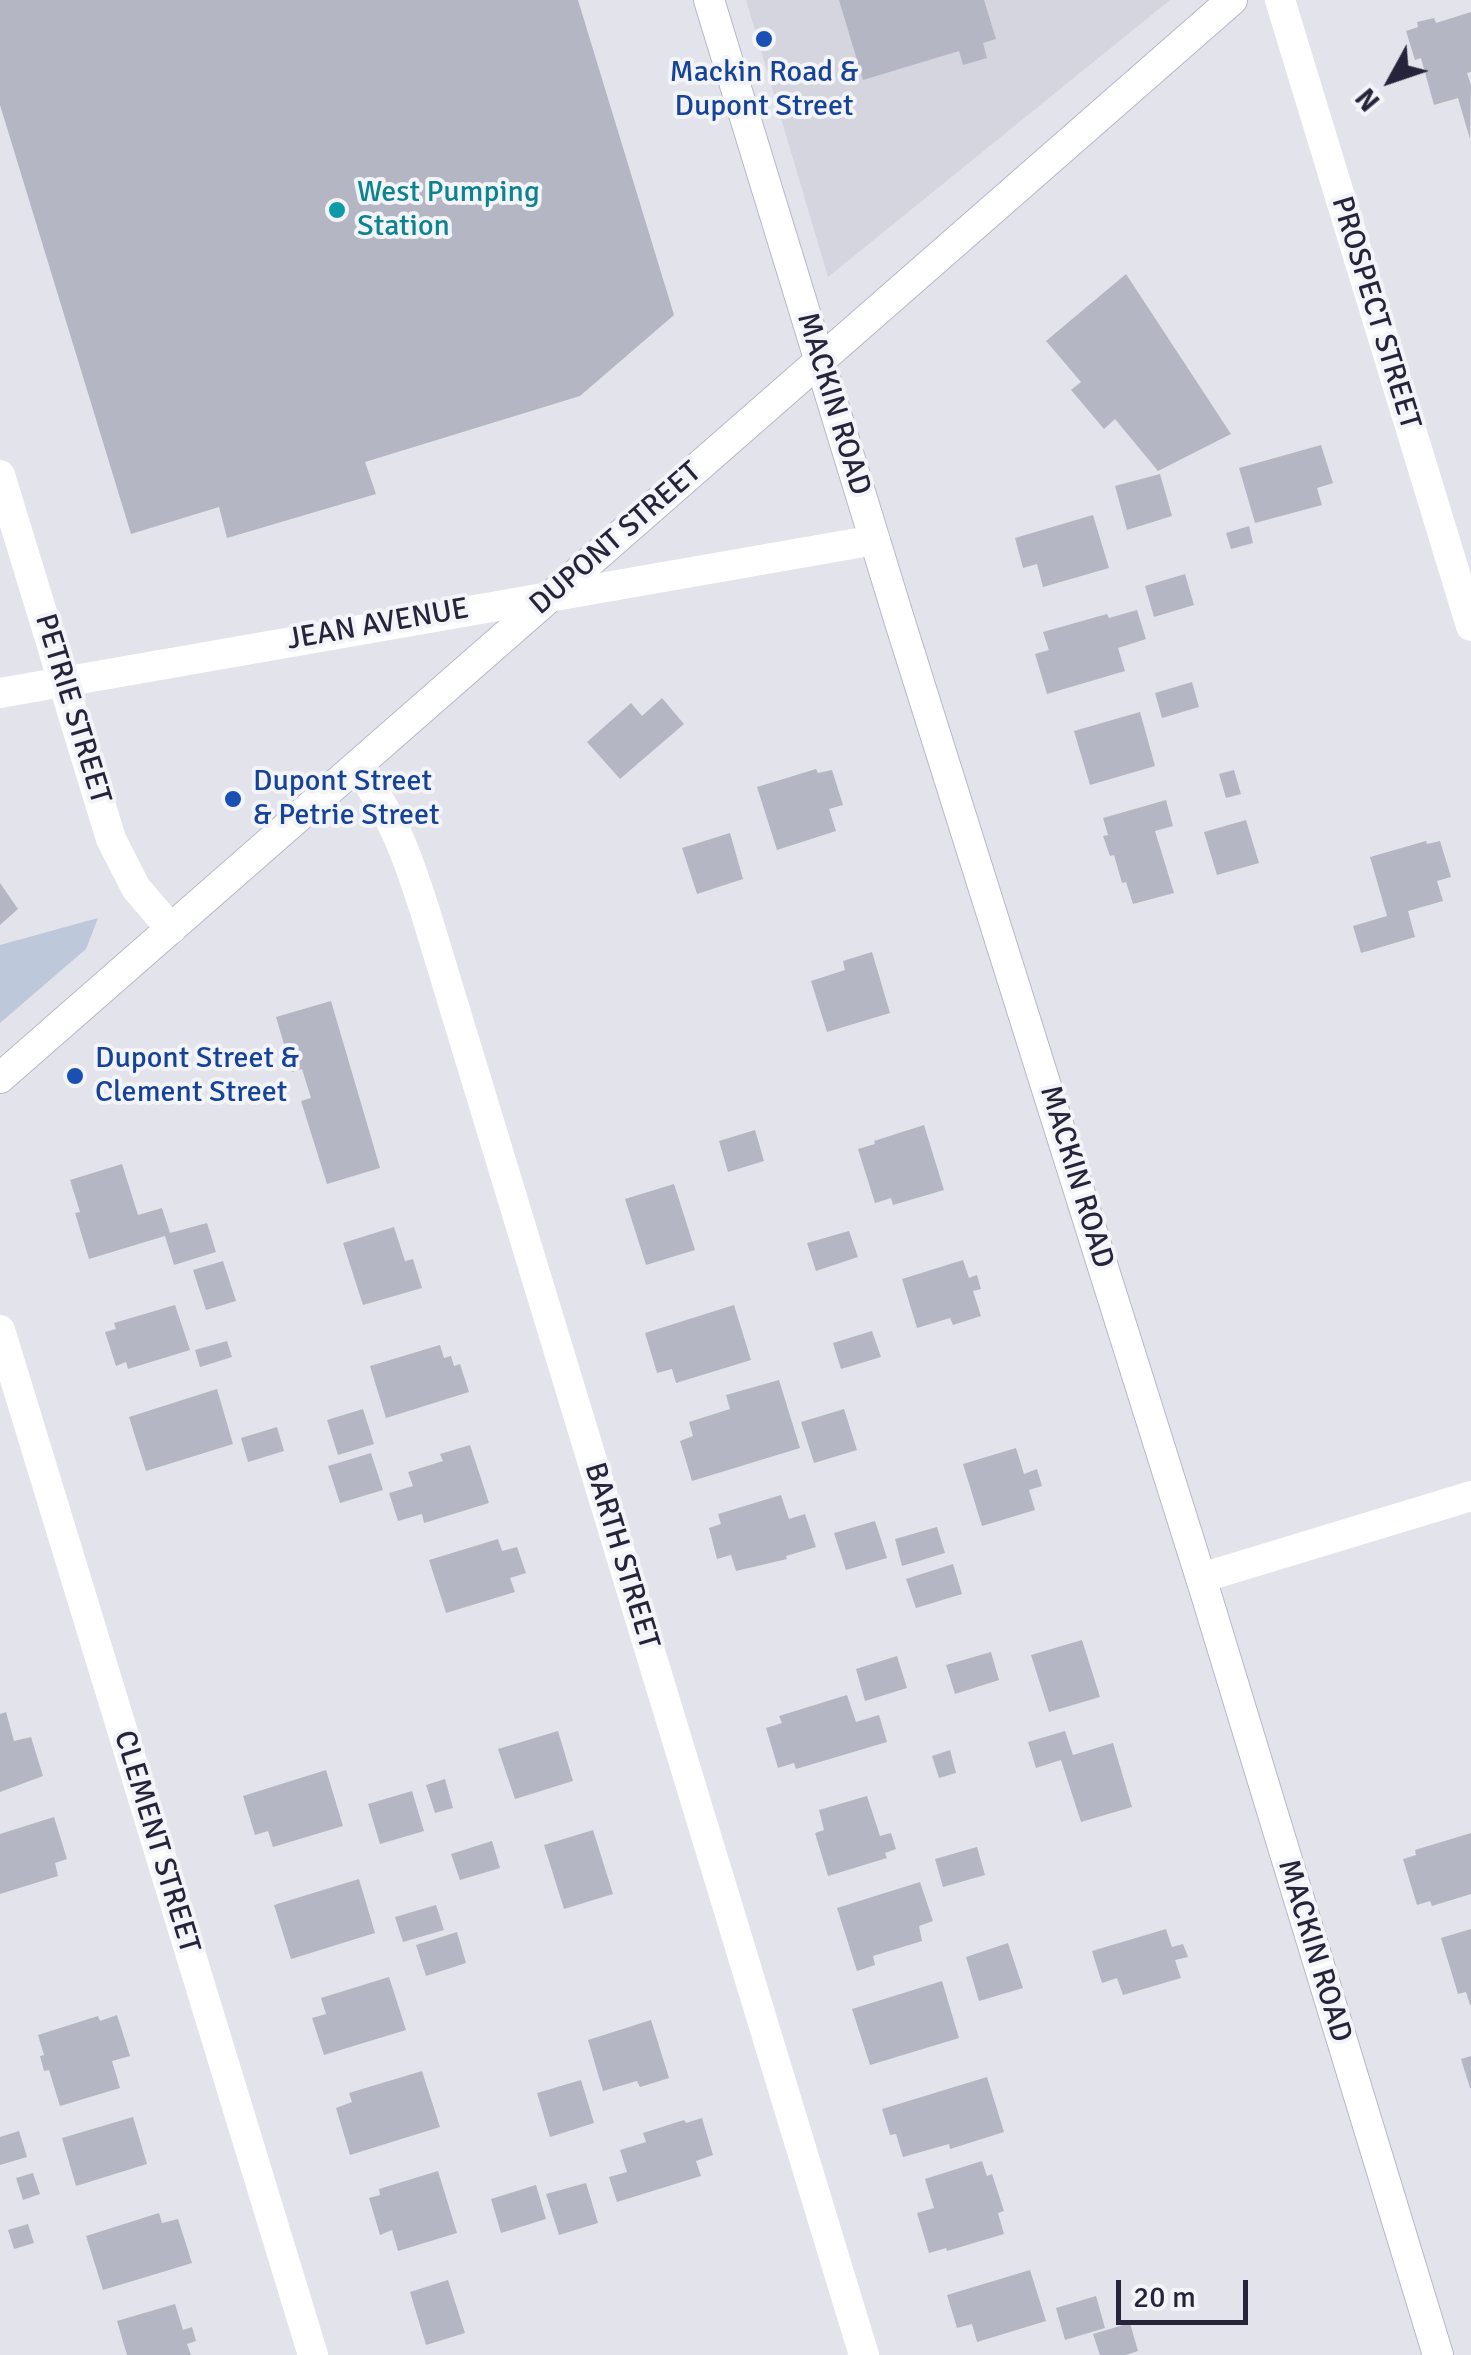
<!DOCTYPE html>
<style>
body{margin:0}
#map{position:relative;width:1471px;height:2355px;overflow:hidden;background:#e3e3eb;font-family:Signika,sans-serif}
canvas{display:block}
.north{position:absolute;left:1341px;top:30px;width:100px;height:100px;-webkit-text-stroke:8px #f3f4f8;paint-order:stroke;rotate:230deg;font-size:28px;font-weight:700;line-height:40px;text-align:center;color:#26243b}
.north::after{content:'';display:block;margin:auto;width:35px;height:45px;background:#26243b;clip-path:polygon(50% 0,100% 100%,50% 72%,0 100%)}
.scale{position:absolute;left:1116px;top:2280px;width:132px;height:45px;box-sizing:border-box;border:5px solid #26243b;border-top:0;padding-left:12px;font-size:30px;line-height:35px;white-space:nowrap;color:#26243b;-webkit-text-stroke:8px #f3f4f8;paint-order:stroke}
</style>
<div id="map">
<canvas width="1471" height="2355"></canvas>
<div class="north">N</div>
<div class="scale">20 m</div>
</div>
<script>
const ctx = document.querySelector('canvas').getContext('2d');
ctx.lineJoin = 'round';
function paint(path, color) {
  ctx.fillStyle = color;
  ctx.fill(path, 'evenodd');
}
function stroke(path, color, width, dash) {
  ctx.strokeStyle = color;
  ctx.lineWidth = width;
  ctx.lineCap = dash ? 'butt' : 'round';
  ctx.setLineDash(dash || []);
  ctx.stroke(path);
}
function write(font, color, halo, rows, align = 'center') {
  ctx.font = font + ' Signika,sans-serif';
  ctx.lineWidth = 8;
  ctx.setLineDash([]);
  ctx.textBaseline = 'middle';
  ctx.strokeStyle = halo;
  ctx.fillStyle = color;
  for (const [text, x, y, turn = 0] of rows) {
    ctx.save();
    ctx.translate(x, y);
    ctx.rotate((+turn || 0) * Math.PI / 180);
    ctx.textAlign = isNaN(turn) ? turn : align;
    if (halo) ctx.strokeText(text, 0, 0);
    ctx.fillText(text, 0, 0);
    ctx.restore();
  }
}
paint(new Path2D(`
 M746,0h424l-342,277z`), '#d4d5df');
paint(new Path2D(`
 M98,918l-12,31 -86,74v-78z`), '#bdc8db');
paint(new Path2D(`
 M0,0h578l96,315 -94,81 -215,66 11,32 -149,44 -8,-31 -88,27 -131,-429z
 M839,0h145l12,39 -13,4 4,15 -24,7 -4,-14 -96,29z
 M1471,12v60l-4,1 4,12 -1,54 -12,-41 -24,7 -13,-47 -6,2 -9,-29 12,-4 -1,-5 17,-4 2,5z
 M1126,274l105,160 -73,37 -43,-52 -11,10 -33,-39 10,-8 -35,-41z
 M1321,445l12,38 -16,5 5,17 -67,18 -16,-55z
 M1160,474l12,42 -45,14 -12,-44z
 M1093,515l16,53 -66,19 -6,-23 -14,4 -8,-30z
 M1249,526l4,17 -22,6 -5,-16z
 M1185,574l9,31 -40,12 -9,-31z
 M1137,610l9,29 -28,9 7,23 -78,23 -12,-40 14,-4 -6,-18 64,-18 2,4z
 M1192,682l7,25 -37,11 -7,-25z
 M662,698l22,26 -64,55 -33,-37 44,-39 11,13z
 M1140,712l15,54 -65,19 -16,-54z
 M816,769l2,4 14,-3 11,35 -14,4 7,22 -59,19 -20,-63z
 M1234,770l7,24 -15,4 -7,-24z
 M1166,800l7,26 -18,5 19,62 -41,11 -7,-22 -4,1 -8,-28 -4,1 -7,-20 5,-1 -5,-17z
 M1246,820l13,43 -42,12 -13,-43z
 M730,833l13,46 -46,15 -15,-46z
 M1426,841l1,3 13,-3 11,36 -14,4 6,20 -35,10 7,26 -54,16 -8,-27 34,-10 -17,-59z
 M0,883l18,26 -18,16z
 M872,952l18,61 -63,19 -16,-51 34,-11 -2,-9z
 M331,1001l49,167 -53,16 -26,-83 10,-3 -9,-29 -10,3 -16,-55z
 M924,1125l20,65 -51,15 -2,-7 -16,5 -17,-54 17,-5 -1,-3z
 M755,1130l9,31 -36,11 -9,-31z
 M122,1164l16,51 24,-7 8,25 37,-10 9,29 -42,13 -9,-29 -76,23 -14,-46 5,-1 -10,-32z
 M674,1184l21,66 -49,15 -21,-66z
 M394,1227l11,34 8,-2 9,29 -59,17 -20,-62z
 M849,1231l9,26 -42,14 -9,-28z
 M963,1260l6,18 8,-3 4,14 -8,2 8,25 -28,9 -3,-7 -33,10 -15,-49z
 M223,1261l13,40 -30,9 -13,-40z
 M175,1305l15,45 -62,19 -2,-7 -10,4 -11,-34 11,-3 -2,-6z
 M734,1305l17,55 -75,23 -4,-14 -15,4 -12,-40z
 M872,1331l9,26 -40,12 -8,-26z
 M227,1341l5,16 -32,10 -5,-17z
 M440,1345l4,13 7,-2 3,10 6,-2 9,28 -83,26 -16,-52z
 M779,1380l21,68 -108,33 -12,-40 13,-5 -4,-14 41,-13 -4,-14z
 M217,1389l16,55 -87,27 -17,-54z
 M363,1409l11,35 -36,11 -11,-35z
 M844,1409l13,41 -43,13 -13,-41z
 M277,1427l7,24 -36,11 -7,-24z
 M470,1445l19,58 -65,20 -2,-9 -24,7 -9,-28 24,-7 -5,-14 35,-11 -3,-7z
 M1016,1448l8,26 13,-5 5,17 -13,4 6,20 -53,16 -19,-62z
 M371,1453l12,37 -43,13 -12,-37z
 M781,1495l8,24 16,-5 11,33 -30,9 1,3 -51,12 -5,-16 -14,4 -8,-31 12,-4 -3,-10z
 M875,1521l12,37 -41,12 -12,-37z
 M937,1527l8,26 -43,13 -7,-27z
 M498,1539l4,12 15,-4 9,26 -16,5 5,14 -69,21 -17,-53z
 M953,1564l9,30 -46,14 -10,-29z
 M1082,1640l18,57 -51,15 -18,-57z
 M991,1652l8,28 -44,14 -9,-29z
 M897,1656l10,32 -42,13 -9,-32z
 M847,1695l9,27 23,-7 8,27 -91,27 -2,-6 -16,5 -12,-40 16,-5 -3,-7z
 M6,1712l8,29 17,-4 12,39 -43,16v-78z
 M558,1731l15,50 -58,18 -17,-50z
 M1065,1731l8,24 40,-12 19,64 -51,15 -20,-62 -25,8 -8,-26z
 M950,1750l6,23 -17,5 -7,-22z
 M326,1770l17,56 -70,21 -5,-16 -13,4 -12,-39z
 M445,1779l8,29 -18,5 -9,-28z
 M412,1791l12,40 -44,13 -12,-40z
 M867,1796l13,40 11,-3 5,16 -11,4 2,5 -59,18 -13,-43 9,-3 -5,-20z
 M54,1817l13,42 -12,4 3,13 -58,18v-60z
 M593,1830l20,64 -49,15 -20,-64z
 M1471,1833v61l-39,12 -2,-5 -13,4 -14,-46 13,-4 -1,-5z
 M492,1841l8,27 -40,12 -9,-26z
 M977,1847l8,28 -42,12 -8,-28z
 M359,1879l16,54 -84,26 -17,-54z
 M920,1882l13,39 -14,5 3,15 -49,15 2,9 -18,6 -20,-63z
 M436,1905l8,25 -41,12 -8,-25z
 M1166,1929l6,18 11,-3 5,13 -13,3 6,18 -58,17 -6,-17 -15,5 -10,-32z
 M1471,1929v76h-1l-4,-13 -8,2 -17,-56z
 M457,1932l9,31 -40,13 -10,-31z
 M1008,1943l15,45 -44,13 -13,-44z
 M389,1977l17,53 -82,25 -12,-37 14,-4 -5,-16z
 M942,1981l17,57 -89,27 -18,-56z
 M117,2015l13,41 -18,5 8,27 -60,18 -11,-36 -5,1 -4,-15 4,-1 -6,-20 60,-19 2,5z
 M651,2020l18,58 -29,9 -3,-6 -34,10 -15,-51z
 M1471,2056v32h-1l-9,-29z
 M422,2071l18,56 -90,28 -14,-47 16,-6 -3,-9z
 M987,2077l17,55 -54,17 -1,-5 -46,13 -7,-23 -6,1 -8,-26z
 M581,2080l13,43 -44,14 -13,-44z
 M133,2117l14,47 -71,22 -14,-48z
 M702,2118l11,37 -17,6 5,15 -84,26 -8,-25 18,-5 -7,-22 26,-8 -3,-9 41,-13 2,3z
 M19,2131l8,26 -27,8v-28z
 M982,2161l5,15 5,-2 12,37 -6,2 6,21 -57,17 -1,-3 -17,5 -12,-40 17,-5 -9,-29z
 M438,2171l19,62 -59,18 -6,-21 -12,5 -11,-37 11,-3 -1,-6z
 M33,2173l7,21 -17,6 -7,-22z
 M586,2183l12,40 -39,12 -13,-41z
 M536,2185l10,34 -45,14 -10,-34z
 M159,2213l3,10 16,-4 14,44 -89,27 -17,-54z
 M28,2224l6,19 -20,6 -6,-19z
 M1030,2270l16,51 -69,21 -5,-18 -15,4 -10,-33z
 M448,2280l17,53 -39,12 -16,-53z
 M1096,2296l9,32 -40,12 -9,-32z
 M175,2304l8,26 9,-3 4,14 -9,3 4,11h-64l-10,-34z
 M1130,2323l8,28 -12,4h-26l-7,-21z`), '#b5b6c3');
const secondary = new Path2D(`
 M709,0l190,619 306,972 233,764
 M0,1078l1232,-1078`);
stroke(secondary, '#b7b7ca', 32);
stroke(new Path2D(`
 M1280,0l191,626
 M0,475l111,364 25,49 35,41
 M0,693l875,-153
 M356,767c36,44 52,91 69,144l439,1444
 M0,1330l313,1025
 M1201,1578l270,-82`), '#fff', 30);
stroke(secondary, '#fff', 30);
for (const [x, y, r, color] of [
 [764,39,10,"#1a4fb4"],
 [337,210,10,"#0f9aa8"],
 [233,799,10,"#1a4fb4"],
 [75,1076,10,"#1a4fb4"]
]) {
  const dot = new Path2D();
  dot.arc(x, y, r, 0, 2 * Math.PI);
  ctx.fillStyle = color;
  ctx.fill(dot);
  stroke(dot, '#f3f4f8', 4);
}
write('30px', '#164399', '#f3f4f8', [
 ["Mackin Road &",764,73,"center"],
 ["Dupont Street",764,107,"center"],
 ["Dupont Street",253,782],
 ["& Petrie Street",253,816],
 ["Dupont Street &",95,1059],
 ["Clement Street",95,1093]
], 'left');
write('30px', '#0d838f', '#f3f4f8', [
 ["West Pumping",357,193],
 ["Station",357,227]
], 'left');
write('30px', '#26243b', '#f3f4f8', [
 ["PROSPECT STREET",1375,313,73],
 ["MACKIN ROAD",833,404,73],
 ["DUPONT STREET",616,539,-41],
 ["JEAN AVENUE",378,625,-10],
 ["PETRIE STREET",72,709,73],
 ["MACKIN ROAD",1076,1177,73],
 ["BARTH STREET",621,1556,73],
 ["CLEMENT STREET",156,1842,73],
 ["MACKIN ROAD",1314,1951,73]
]);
</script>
